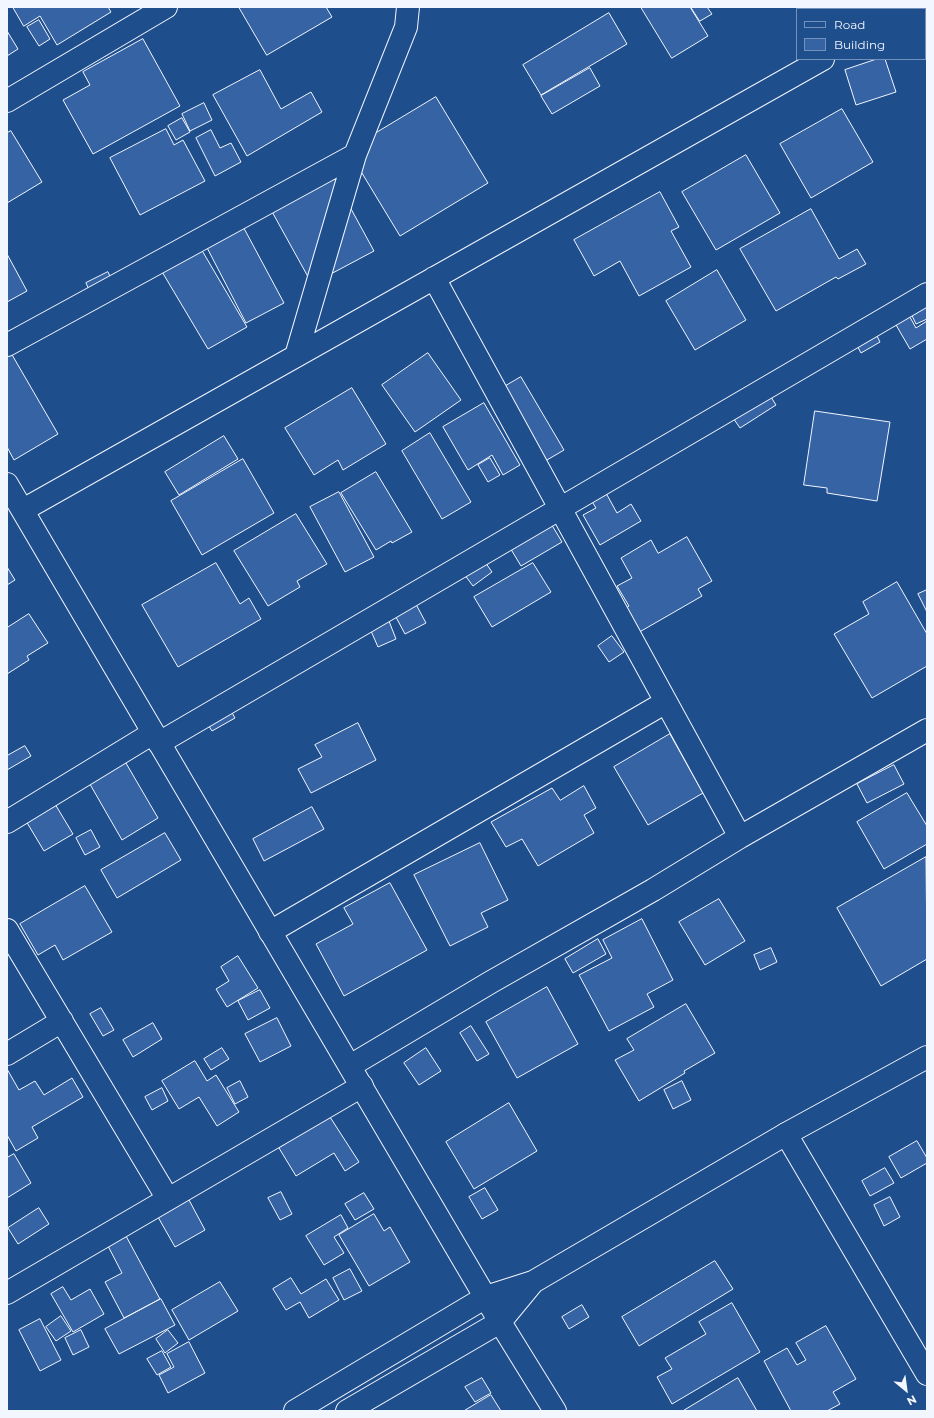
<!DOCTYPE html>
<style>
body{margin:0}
#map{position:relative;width:934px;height:1418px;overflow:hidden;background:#1f4e8c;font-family:Montserrat,sans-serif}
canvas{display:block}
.frame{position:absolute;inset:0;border:8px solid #f2f6ff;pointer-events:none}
.legend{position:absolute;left:796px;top:8px;width:130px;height:52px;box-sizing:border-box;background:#1f4e8c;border:1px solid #7391ba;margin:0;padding:5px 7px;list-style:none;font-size:12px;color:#f2f6ff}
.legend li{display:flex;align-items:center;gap:8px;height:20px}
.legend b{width:20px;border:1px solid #7391ba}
.north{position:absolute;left:886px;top:1370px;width:40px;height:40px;-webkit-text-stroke:3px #1f4e8c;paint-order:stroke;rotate:151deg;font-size:11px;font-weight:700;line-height:16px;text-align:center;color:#f2f6ff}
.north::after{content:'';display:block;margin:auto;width:14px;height:18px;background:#f2f6ff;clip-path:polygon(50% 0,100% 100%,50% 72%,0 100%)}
</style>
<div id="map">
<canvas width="934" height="1418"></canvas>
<div class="frame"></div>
<ul class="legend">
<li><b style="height:5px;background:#1f4e8c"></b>Road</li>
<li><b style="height:11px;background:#3563a3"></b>Building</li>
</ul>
<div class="north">N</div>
</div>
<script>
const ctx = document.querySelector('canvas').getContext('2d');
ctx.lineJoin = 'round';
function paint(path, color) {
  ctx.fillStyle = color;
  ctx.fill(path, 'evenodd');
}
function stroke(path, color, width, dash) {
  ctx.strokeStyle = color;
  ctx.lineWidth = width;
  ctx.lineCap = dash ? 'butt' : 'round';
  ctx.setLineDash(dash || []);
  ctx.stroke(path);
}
const building = new Path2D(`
 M13,7h95l3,5 -54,33 -17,-29 -16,10z
 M239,7h87l6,10 -65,38z
 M641,7h49l18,29 -36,22z
 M691,7h16l5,7 -12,7z
 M609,13l18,31 -86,51 -18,-30z
 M39,20l11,19 -11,7 -12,-19z
 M7,31l11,18 -11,7z
 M143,39l37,67 -87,48 -30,-54 27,-15 -7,-13z
 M877,59h8l11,33 -40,13 -11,-35z
 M590,68l10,18 -48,28 -11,-18z
 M260,70l21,39 30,-17 11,20 -75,44 -34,-61z
 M436,97l52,86 -88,53 -52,-86z
 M204,103l8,17 -22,11 -8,-17z
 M842,109l31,53 -62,36 -31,-54z
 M182,118l8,14 -14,8 -8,-14z
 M166,129l8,16 9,-5 22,41 -65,34 -30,-57z
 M211,130l9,18 11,-5 10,19 -26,14 -19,-38z
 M11,131l31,51 -35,21v-70z
 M746,155l34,58 -64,37 -34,-58z
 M332,174l42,77 -62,33 -42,-76z
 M660,192l19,35 -8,4 20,36 -52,29 -19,-35 -26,15 -20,-36z
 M811,209l28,50 18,-10 9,15 -28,15 -2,-2 -60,34 -36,-62z
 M239,219l45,84 -38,20 -44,-85z
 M197,242l50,85 -39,22 -50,-84z
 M7,254l20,37 -20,11z
 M717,270l29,50 -51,30 -29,-49z
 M108,272l10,21 -23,10 -9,-20z
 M927,302v17l-11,5 -9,-19z
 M906,310l10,18 11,-7v18l-17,10 -18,-31z
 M873,328l7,14 -19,11 -8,-15z
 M11,353l47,81 -44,26 -7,-13v-92z
 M428,353l33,47 -46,32 -33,-47z
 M521,377l43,73 -34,20 -43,-73z
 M352,388l34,56 -43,26 -5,-10 -24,15 -29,-47z
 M766,389l10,16 -36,23 -11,-16z
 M484,403l36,62 -17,10 -11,-20 -24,15 -25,-43z
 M815,411l75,11 -13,79 -50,-8v-5l-23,-3z
 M430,433l41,69 -29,17 -40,-68z
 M224,436l14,23 -59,36 -14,-23z
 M490,458l10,17 -12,7 -10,-17z
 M243,459l31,54 -72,42 -31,-54z
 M376,472l36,60 -20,11 -1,-2 -15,9 -35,-57z
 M601,484l16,29 14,-9 10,17 -41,24 -17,-30 13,-7 -10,-16z
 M339,492l35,65 -29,15 -35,-65z
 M544,512l18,30 -41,24 -18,-30z
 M296,514l31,50 -30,17 3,6 -32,19 -34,-55z
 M687,537l25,44 -14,8 4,7 -66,38 -13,-24 6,-4 -12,-20 15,-8 -11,-20 30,-18 7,13z
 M483,559l9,13 -19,14 -9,-12z
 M216,563l24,41 9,-6 12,21 -83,48 -36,-62z
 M533,563l18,29 -59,35 -18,-30z
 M7,567l8,13 -8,5z
 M897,582l30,52v32l-55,32 -38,-64 35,-20 -6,-12z
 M927,590v22l-9,-18z
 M411,595l15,28 -21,11 -15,-28z
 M29,614l19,29 -21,13 2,4 -22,14v-46z
 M387,616l9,23 -18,8 -10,-23z
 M612,636l12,16 -15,10 -11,-16z
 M226,702l9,16 -23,13 -10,-16z
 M358,723l18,37 -65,33 -13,-24 24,-12 -7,-12z
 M670,734l33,59 -55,32 -34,-58z
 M25,746l6,10 -24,14v-14z
 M123,758l35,60 -36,22 -35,-61z
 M894,765l10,19 -37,19 -10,-19z
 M584,786l12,22 -12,7 10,18 -56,33 -16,-27 -16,8 -15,-25 61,-34 8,12z
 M907,793l20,33v18l-43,25 -27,-47z
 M55,804l18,30 -29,17 -18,-30z
 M312,807l12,22 -60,32 -11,-22z
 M91,830l9,17 -15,8 -9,-17z
 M165,833l16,27 -64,38 -16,-28z
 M480,843l28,57 -27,13 7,14 -38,19 -36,-71z
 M926,857l1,102 -46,27 -44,-78z
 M390,883l37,67 -83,46 -28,-52 37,-20 -9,-16z
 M85,886l27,46 -49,28 -8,-15 -17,10 -18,-31z
 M719,899l26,42 -40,24 -26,-43z
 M642,919l31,61 -26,14 7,13 -45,24 -30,-56 33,-17 -9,-18z
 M598,939l8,15 -33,19 -8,-14z
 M771,948l6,14 -17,8 -6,-15z
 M238,956l20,32 -31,19 -11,-18 13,-8 -8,-14z
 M547,987l31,57 -61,34 -31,-56z
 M260,990l10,18 -22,12 -10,-19z
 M686,1004l29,49 -31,18 1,2 -46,28 -24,-41 19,-10 -7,-11z
 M101,1008l13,22 -11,6 -13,-22z
 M277,1018l14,28 -31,16 -15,-28z
 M153,1023l9,16 -29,18 -10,-17z
 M471,1026l18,28 -12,7 -17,-28z
 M222,1048l7,11 -18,11 -7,-11z
 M426,1048l15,23 -22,14 -15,-22z
 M195,1061l12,20 9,-6 23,37 -22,14 -18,-29 -20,12 -17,-28z
 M7,1069l12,21 16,-9 9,14 28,-17 11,19 -51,30 6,11 -22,13 -9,-16z
 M240,1081l8,16 -13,7 -8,-16z
 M682,1081l9,19 -18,9 -9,-19z
 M162,1088l6,13 -16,9 -7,-13z
 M509,1103l28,48 -63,38 -28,-47z
 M330,1117l29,45 -14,9 -11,-18 -38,23 -17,-28z
 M917,1141l10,17v5l-26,15 -12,-21z
 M14,1154l17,29 -24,15v-40z
 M885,1168l9,15 -24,13 -8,-15z
 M485,1188l13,22 -16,9 -13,-22z
 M281,1192l11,22 -12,6 -12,-22z
 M364,1193l10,16 -19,11 -10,-16z
 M890,1197l10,20 -16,9 -10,-21z
 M189,1200l16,30 -30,17 -17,-30z
 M39,1208l10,16 -31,20 -10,-16z
 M374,1214l10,17 6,-4 20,35 -41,24 -30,-51z
 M341,1215l7,13 -14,9 10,16 -20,12 -18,-29z
 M126,1236l34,63 -36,19 -19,-36 17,-9 -14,-27z
 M715,1261l18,28 -94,57 -17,-29z
 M350,1269l12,22 -18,9 -11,-22z
 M291,1278l10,16 25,-15 13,21 -30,18 -9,-16 -14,8 -13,-21z
 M220,1282l18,29 -49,29 -17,-30z
 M63,1287l8,13 19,-11 14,25 -31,18 -22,-38z
 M161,1299l14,26 -56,29 -14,-25z
 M732,1303l28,49 -88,52 -15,-27 15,-8 -7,-11 41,-24 -7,-12z
 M582,1305l7,12 -20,12 -7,-12z
 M61,1316l10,15 -15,10 -10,-14z
 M40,1319l21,41 -21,11 -21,-41z
 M826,1326l30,53 -23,13 7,12 -13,7h-36l-27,-50 23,-13 10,17 9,-5 -10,-17z
 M81,1330l8,17 -16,8 -8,-17z
 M168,1330l10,13 -13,10 -9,-14z
 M189,1342l16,31 -37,20 -9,-18 15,-8 -7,-13z
 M162,1351l9,16 -14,8 -10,-16z
 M482,1378l9,15 -16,9 -10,-15z
 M738,1378l19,33h-74z
 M491,1395l10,16h-37z`);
paint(building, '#3563a3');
stroke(building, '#f2f6ff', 1);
const minor = new Path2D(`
 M911,9l4,-2
 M7,101l159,-94
 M434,278l306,559
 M7,345l348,-190
 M296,356l59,-201 51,-128 2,-20
 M23,510l800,-451
 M159,743l768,-449
 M7,822l146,-89
 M7,930l161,269
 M270,932l396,-230
 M7,1054l55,-33
 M350,1066l141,-84 162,-92 87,-53 187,-107
 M786,1134l141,240
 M7,1293l355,-207`);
const tertiary = new Path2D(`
 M7,484l493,838 55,89
 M295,1411l191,-114 47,-15 253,-148 141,-77
 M347,1411l153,-89 33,-40`);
stroke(minor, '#f2f6ff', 24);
stroke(tertiary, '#f2f6ff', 24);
stroke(minor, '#1f4e8c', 22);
stroke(tertiary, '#1f4e8c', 22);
</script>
